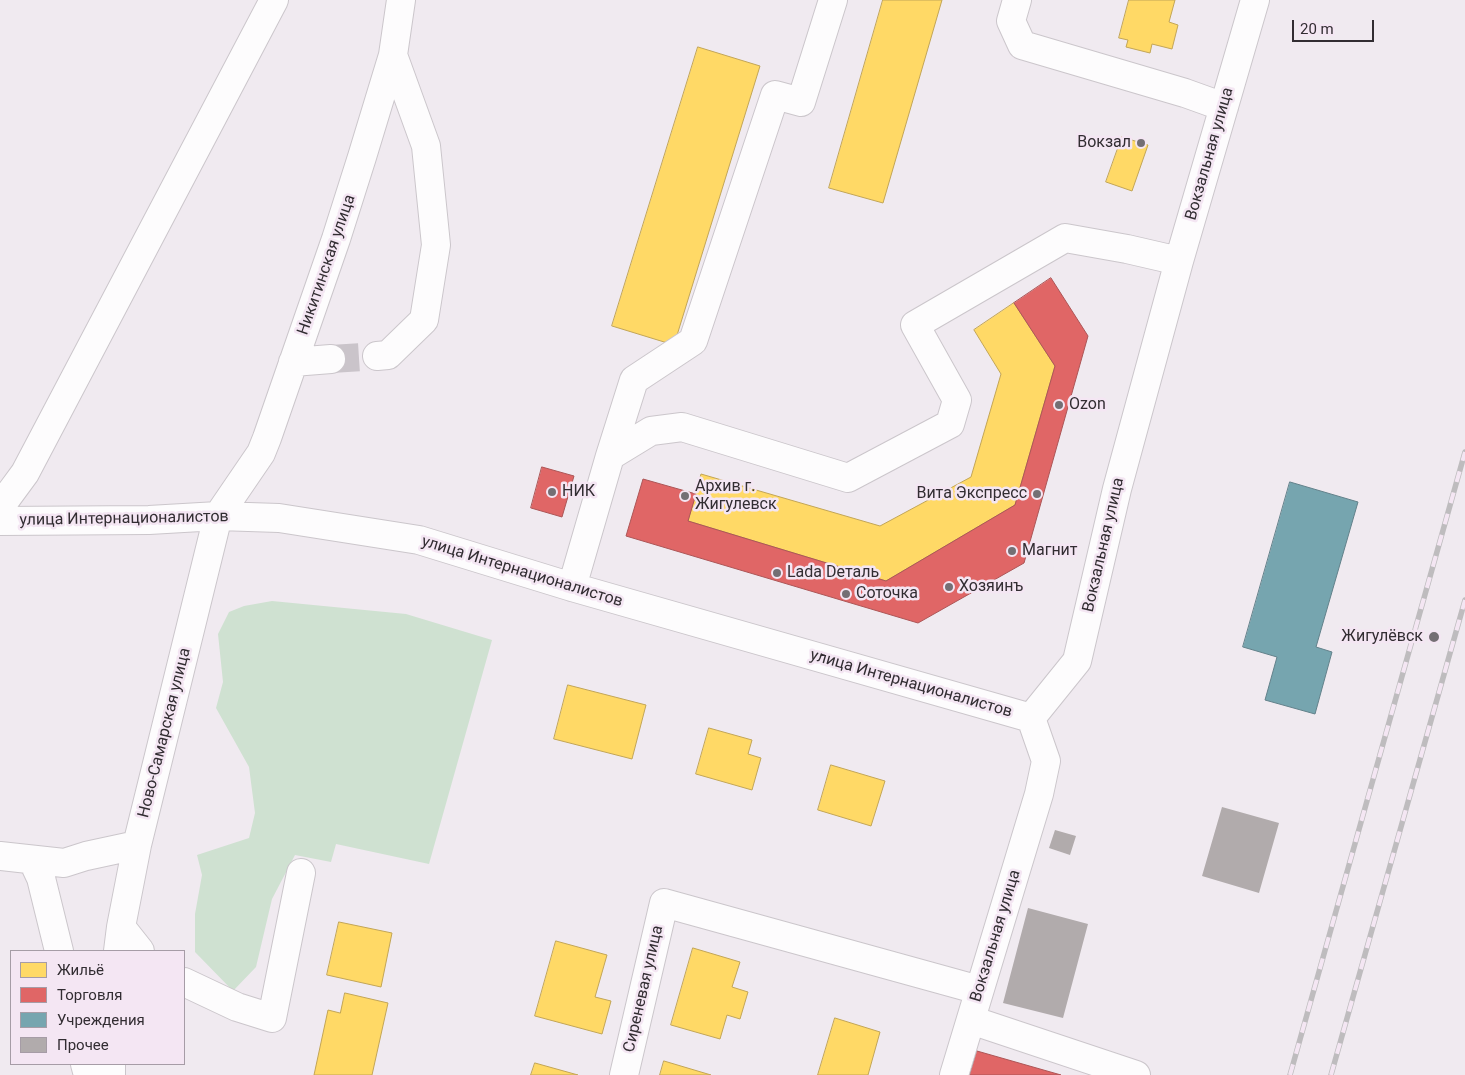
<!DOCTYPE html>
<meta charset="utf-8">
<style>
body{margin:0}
#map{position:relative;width:1465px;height:1075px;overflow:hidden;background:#f0eaf0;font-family:Roboto,sans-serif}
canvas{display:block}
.legend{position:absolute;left:10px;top:950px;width:175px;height:115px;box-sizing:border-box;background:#f4e6f3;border:1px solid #a69ca6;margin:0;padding:6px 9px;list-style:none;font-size:15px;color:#322d32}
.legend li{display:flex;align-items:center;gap:10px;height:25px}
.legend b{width:25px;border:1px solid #a69ca6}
.scale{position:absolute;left:1292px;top:20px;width:82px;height:22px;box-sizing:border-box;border:2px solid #322d32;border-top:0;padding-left:6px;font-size:15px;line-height:18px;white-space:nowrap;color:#322d32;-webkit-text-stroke:4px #f4e6f3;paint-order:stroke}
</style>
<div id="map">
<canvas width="1465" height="1075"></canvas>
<ul class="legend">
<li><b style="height:14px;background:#ffd966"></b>Жильё</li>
<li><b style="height:14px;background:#e06666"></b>Торговля</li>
<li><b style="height:14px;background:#76a5af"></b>Учреждения</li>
<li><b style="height:14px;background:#b1abac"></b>Прочее</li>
</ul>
<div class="scale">20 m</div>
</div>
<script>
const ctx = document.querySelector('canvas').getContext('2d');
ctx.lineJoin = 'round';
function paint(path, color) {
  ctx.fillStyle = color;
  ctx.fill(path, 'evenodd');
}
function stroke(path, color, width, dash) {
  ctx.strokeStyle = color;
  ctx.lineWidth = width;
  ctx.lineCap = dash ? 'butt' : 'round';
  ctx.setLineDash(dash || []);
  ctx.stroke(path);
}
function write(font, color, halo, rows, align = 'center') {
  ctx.font = font + ' Roboto,sans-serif';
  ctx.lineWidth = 5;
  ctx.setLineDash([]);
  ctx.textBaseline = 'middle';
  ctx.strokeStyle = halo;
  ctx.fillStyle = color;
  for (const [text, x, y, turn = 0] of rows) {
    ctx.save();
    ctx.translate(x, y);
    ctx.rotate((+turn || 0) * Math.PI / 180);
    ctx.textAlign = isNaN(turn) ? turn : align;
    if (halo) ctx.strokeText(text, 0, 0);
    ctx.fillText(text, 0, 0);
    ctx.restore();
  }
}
paint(new Path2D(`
 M272,601l134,13 86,26 -63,224 -93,-20 -5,18 -36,-7 -23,44 -16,68 -23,24 -38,-39v-38l7,-39 -5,-20 52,-17 6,-25 -6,-46 -33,-59 7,-26 -5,-48 11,-22 15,-6z`), '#cfe1d1');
const homes = new Path2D(`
 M883,0h59l-59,203 -54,-15z
 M1129,0h46l-6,22 9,3 -6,24 -20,-5 -2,9 -24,-6 2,-7 -9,-2z
 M698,47l62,19 -86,279 -62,-19z
 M1122,137l26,8 -16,46 -26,-9z
 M1014,303l41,63 -40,139 -129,76 -198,-60 13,-47 179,52 91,-49 30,-103 -27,-44z
 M568,685l78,20 -14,54 -78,-20z
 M709,728l43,12 -4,14 13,4 -9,32 -56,-16z
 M831,765l54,16 -14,45 -53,-16z
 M339,922l53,11 -11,54 -54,-12z
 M556,941l51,14 -12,42 16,4 -9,33 -67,-18z
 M693,948l47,14 -8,25 16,5 -8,27 -13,-4 -7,24 -49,-14z
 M345,993l43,10 -16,72h-58l14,-65 12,3z
 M835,1018l45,14 -12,43h-50z
 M664,1061l47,14h-51z
 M535,1063l43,12h-47z`);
paint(homes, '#ffd966');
stroke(homes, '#c2a556', 1);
const shops = new Path2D(`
 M1051,278l37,58 -64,227 -106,60 -292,-87 17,-57 53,15 -8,27 198,60 129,-76 40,-139 -41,-63z
 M542,467l32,9 -12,41 -31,-9z
 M977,1051l84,24h-91z`);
paint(shops, '#e06666');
stroke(shops, '#ac5556', 1);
const public = new Path2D(`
 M1290,482l68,20 -42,145 16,5 -17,62 -50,-14 12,-43 -34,-10z`);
paint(public, '#76a5af');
stroke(public, '#62818a', 1);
paint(new Path2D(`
 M1222,807l57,16 -20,70 -57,-17z
 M1055,830l21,6 -6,19 -21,-7z
 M1028,908l60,16 -25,94 -60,-15z`), '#b1abac');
stroke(new Path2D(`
 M331,359l46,-3`), '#cac4ca', 28, [28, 14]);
const minor = new Path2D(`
 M1017,0l-6,21 11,24 163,48 39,14
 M377,356l11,-1 36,-35 12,-75 -10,-99 -33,-91
 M293,362l38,-3
 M610,456l41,-25 31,-4 166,51 102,-54 7,-24 -42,-75 150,-87 62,11 52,12
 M0,507l25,-34 249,-473
 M0,521l149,-1 69,-4 61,2 140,22 153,47 459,131
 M572,587l38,-131 24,-76 59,-39 82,-246 26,7 32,-102
 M1031,718l46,-57 40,-172 62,-228 76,-261
 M0,856l64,7 22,-7 51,-11
 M33,861l8,17 18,73
 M121,927l19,24
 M118,951l3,-24 16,-82 81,-329 43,-63 6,-15 69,-199 26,-82 31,-102 8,-55
 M184,982l53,25 35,11 29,-145
 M971,1020l165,55
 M85,1064l3,11
 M111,1075v-11
 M624,1075l40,-172 315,87
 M954,1075l85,-281 7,-33 -15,-43`);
stroke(minor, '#cbc6cb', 30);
stroke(minor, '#fdfcfd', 28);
const rail = new Path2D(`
 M1290,1075l175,-623
 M1331,1075l134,-475`);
stroke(rail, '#bebcbe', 5.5);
stroke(rail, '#f4e6f3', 4, [11]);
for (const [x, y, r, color] of [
 [1141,143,5,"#746f74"],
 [1059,405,5,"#746f74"],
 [552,492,5,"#746f74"],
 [1037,494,5,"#746f74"],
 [685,496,5,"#746f74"],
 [1012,551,5,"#746f74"],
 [777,573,5,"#746f74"],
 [949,587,5,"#746f74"],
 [846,594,5,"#746f74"],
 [1434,637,6,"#746f74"]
]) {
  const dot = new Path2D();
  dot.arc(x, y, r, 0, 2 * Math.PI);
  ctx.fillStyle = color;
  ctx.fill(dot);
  stroke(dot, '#f4e6f3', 2);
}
write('16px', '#322d32', '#f4e6f3', [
 ["Вокзал",1131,143,"right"],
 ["Ozon",1069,405],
 ["Архив г.",695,487],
 ["Жигулевск",695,505],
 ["НИК",562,492],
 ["Вита Экспресс",1027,494,"right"],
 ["Магнит",1022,551],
 ["Lada Dеталь",787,573],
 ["Хозяинъ",959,587],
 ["Соточка",856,594],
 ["Жигулёвск",1423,637,"right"]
], 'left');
write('16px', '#322d32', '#f4e6f3', [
 ["Вокзальная улица",1210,154,-74],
 ["Никитинская улица",327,265,-71],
 ["улица Интернационалистов",124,519,-1],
 ["Вокзальная улица",1104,545,-77],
 ["улица Интернационалистов",522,572,17],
 ["улица Интернационалистов",911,684,16],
 ["Ново-Самарская улица",165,733,-76],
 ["Вокзальная улица",996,936,-73],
 ["Сиреневая улица",644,989,-77]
]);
</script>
